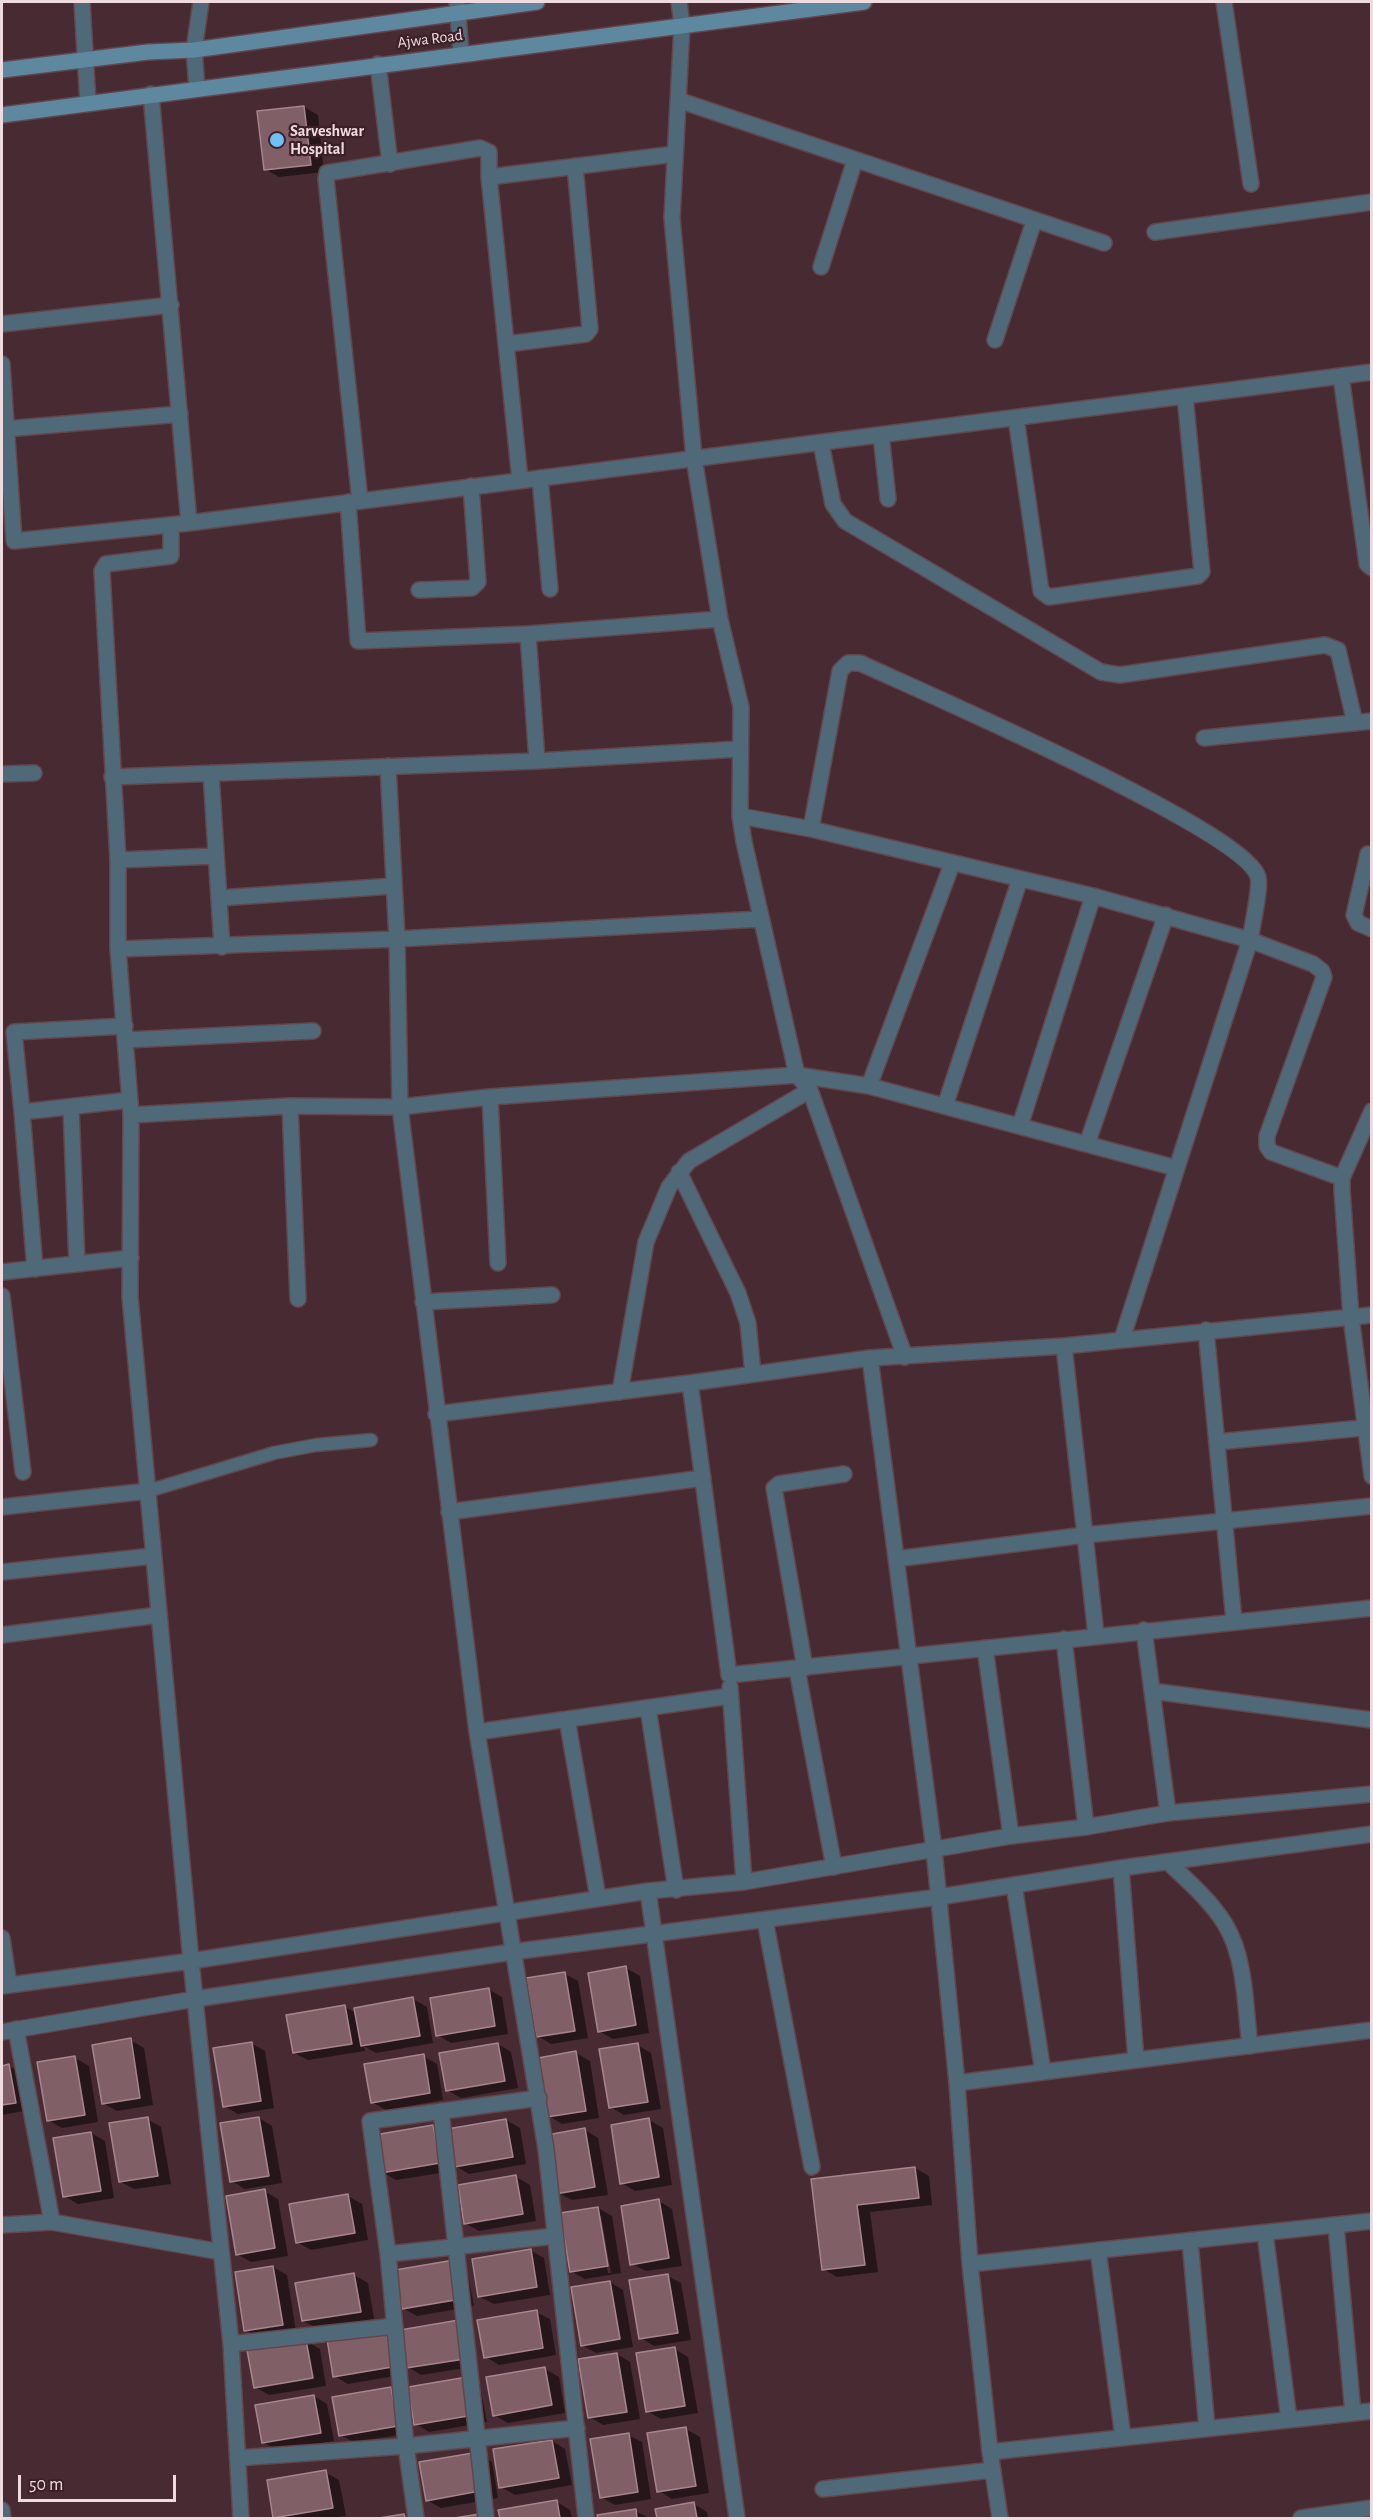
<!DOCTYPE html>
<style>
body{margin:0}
#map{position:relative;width:1373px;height:2520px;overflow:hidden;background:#472a32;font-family:"Alegreya Sans",sans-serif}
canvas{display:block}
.frame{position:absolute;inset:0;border:3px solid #efdbdf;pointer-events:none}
.scale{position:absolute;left:18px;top:2475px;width:158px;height:27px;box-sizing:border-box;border:3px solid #efdbdf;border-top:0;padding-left:8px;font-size:18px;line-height:21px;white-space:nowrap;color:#efdbdf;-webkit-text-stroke:4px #3c2028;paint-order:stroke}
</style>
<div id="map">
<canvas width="1373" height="2520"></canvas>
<div class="frame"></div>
<div class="scale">50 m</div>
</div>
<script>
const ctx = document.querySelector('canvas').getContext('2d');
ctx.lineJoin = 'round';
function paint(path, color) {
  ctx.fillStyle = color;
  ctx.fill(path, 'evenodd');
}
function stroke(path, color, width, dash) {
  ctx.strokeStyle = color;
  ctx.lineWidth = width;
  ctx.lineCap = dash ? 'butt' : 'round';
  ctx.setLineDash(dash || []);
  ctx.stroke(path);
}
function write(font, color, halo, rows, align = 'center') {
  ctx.font = font + ' "Alegreya Sans",sans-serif';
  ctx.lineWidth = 4.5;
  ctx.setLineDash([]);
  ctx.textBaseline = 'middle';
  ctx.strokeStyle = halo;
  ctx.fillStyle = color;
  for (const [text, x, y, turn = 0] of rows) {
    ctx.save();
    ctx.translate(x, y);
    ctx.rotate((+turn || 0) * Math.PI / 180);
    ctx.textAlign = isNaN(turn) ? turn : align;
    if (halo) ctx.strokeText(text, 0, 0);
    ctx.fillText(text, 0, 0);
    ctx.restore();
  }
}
paint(new Path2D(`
 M304,107l14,8 6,57 -45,5 -14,-8z
 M626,1968l14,8 9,57 -36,6 -14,-8z
 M565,1974l13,7 10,57 -37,6 -13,-8z
 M488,1989l14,8 6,37 -57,9 -13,-8z
 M413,1999l14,8 6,36 -57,10 -12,-7 1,5 -57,9 -14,-7 51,-46 11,6z
 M130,2040l14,8 9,57 -36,6 -14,-8z
 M251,2043l14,8 9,57 -36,6 -14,-8z
 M498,2044l13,8 7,36 -57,10 -14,-8z
 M637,2045l14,8 10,56 -37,6 -14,-8z
 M576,2053l14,8 9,57 -37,6 -13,-8z
 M423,2056l14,8 6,36 -57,10 -14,-8z
 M75,2058l14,8 9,56 -36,6 -14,-8z
 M9,2066l14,8 6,36 -27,5v-48z
 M259,2118l13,8 10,57 -37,6 -13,-8z
 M147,2119l14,8 10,57 -37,5 -13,-7z
 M506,2120l14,8 6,36 -57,10 -17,-10 1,7 -57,9 -14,-8 51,-46 17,10z
 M649,2120l14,8 9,57 -37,6 -13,-8z
 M585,2130l13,8 10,57 -36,5 -14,-7z
 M91,2133l14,8 9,57 -36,6 -14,-8z
 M915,2168l14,8 3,29 -62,7 8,60 -41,5 -14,-8 -11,-89z
 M516,2177l14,8 6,36 -57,10 -14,-8z
 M264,2191l14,8 10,57 -37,6 -14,-8z
 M348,2196l14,8 6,36 -57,10 -14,-8z
 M659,2201l13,8 10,57 -36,5 -14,-7z
 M598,2208l14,8 9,57 -36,6 -14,-8zM598,2216h3l10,57h-3z
 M530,2250l14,8 6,37 -56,9 -14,-7z
 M454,2262l13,8 7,36 -57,10 -14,-8z
 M273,2267l14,8 9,57 -36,6 -14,-8z
 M354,2275l14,8 6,36 -57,9 -14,-7z
 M668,2276l13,7 10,57 -37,6 -13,-8z
 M610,2282l13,8 10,57 -37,6 -14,-8z
 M536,2312l14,7 6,36 -57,10 -13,-8z
 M472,2329l6,37 -57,9 -13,-8z
 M385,2330l14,8 7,36 -58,10 -13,-8z
 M306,2341l14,8 6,37 -57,9 -14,-8z
 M675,2349l13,8 10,56 -37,6 -14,-8z
 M617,2354l13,8 10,57 -37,6 -13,-8z
 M545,2369l14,8 6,36 -57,10 -14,-8z
 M467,2378l13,8 7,36 -58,10 -13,-8z
 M391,2389l13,8 7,36 -57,9 -14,-7z
 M314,2396l13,8 7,37 -57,9 -14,-8z
 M686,2429l14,8 9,56 -37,6 -13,-8z
 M628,2435l14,7 9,57 -36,6 -14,-8z
 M552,2441l13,8 7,36 -57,10 -14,-8z
 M478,2454l14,8 6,36 -57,10 -14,-8z
 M325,2472l14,8 7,36 -17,2h-54z
 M557,2502l13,8 2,8h-71l-1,-6z
 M694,2504l13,8 1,6h-50l-1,-8z
 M635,2511l14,7h-50v-2z`), '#0007');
const building = new Path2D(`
 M304,106l7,59 -47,5 -7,-59z
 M626,1966l10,59 -38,7 -10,-59z
 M565,1972l10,59 -39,6 -10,-59z
 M489,1988l6,38 -59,10 -6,-38z
 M413,1997l7,39 -59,10 -7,-38z
 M345,2005l7,39 -59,9 -7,-38z
 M131,2038l9,60 -38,6 -10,-59z
 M252,2042l9,59 -38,6 -10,-59z
 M498,2043l7,38 -59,10 -7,-38z
 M638,2043l10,59 -39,6 -10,-59z
 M576,2051l10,60 -39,6 -9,-59z
 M424,2054l6,39 -59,10 -7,-39z
 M75,2056l10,59 -38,6 -10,-59z
 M9,2064l7,39 -14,2v-39z
 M148,2117l10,59 -39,6 -10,-59z
 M259,2117l10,59 -39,6 -10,-59z
 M649,2118l10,59 -39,7 -9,-59z
 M506,2119l7,38 -59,10 -7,-38z
 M433,2125l7,38 -59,10 -7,-38z
 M585,2128l10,59 -39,7 -9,-59z
 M91,2132l10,59 -38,6 -10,-59z
 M915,2167l4,31 -62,7 8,60 -43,5 -11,-91z
 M516,2175l7,39 -59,10 -6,-39z
 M265,2189l10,59 -39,7 -10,-59z
 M348,2194l7,39 -59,10 -7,-39z
 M659,2199l10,59 -39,7 -9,-59z
 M598,2207l10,59 -38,6 -10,-59z
 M531,2249l6,38 -59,10 -6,-38z
 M454,2260l7,39 -59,10 -7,-39z
 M273,2266l10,59 -39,6 -9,-59z
 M354,2273l7,39 -59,9 -7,-38z
 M668,2274l10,59 -39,6 -10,-59z
 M610,2281l10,58 -39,7 -10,-59z
 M537,2310l6,38 -59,10 -7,-38z
 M459,2320l6,39 -59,9 -6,-38z
 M386,2329l6,38 -59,10 -6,-38z
 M306,2340l7,38 -59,10 -7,-38z
 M675,2347l10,59 -39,6 -10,-59z
 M617,2353l10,59 -39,6 -10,-59z
 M545,2367l7,38 -59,11 -7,-39z
 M467,2377l7,38 -60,10 -6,-38z
 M391,2387l7,39 -59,10 -7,-39z
 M314,2395l7,38 -59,10 -7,-38z
 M686,2427l10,59 -39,6 -10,-59z
 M629,2433l9,59 -38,6 -10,-59z
 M552,2440l7,38 -60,10 -6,-39z
 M479,2452l6,38 -59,11 -7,-39z
 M326,2470l7,38 -60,10 -6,-38z
 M557,2500l3,18h-60l-2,-8z
 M694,2502l3,16h-40l-2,-9z
 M636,2509l1,9h-39l-1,-3z
 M486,2513l1,5h-33z
 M404,2514l1,4h-26z`);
paint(building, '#815f67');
stroke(building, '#a8858d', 1.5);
const service = new Path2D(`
 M148,1491l126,-38 42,-8 55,-5`);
const minor = new Path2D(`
 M82,2l6,101
 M457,2l4,51
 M679,2l3,23 -10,193 22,240 26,161 21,88 -1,109 4,26 53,233 13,15 95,267
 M1224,2l27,182
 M378,64l12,100
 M197,88l-3,-38 7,-48
 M151,94l38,429
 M678,100l426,143
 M489,177l186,-23
 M1155,232l217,-30
 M821,267l34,-107
 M2,324l169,-19
 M995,340l39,-119
 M507,344l79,-10 4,-5 -15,-163
 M2,364l12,177 175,-18 1183,-151
 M1341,376l26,188 5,4
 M1016,418l25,173 8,6 149,-21 4,-4 -17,-176
 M6,429l174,-15
 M881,435l7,64
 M821,443l12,61 12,17 256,151 19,3 205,-30 13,5 17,73
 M540,478l10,111
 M360,501l-34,-322 1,-6 153,-25 9,4v25l31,303
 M348,502l10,139 170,-7 9,127
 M171,525v31l-65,8 -4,7 16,289v89l13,166 -1,182 61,664 40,383 10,174
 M419,590l53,-2 6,-6 -7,-96
 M528,634l192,-15
 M1204,738l168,-17
 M388,766l9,173 3,168 77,625 69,417 40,369
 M211,773l11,174
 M2,774l32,-1
 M112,777l425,-16 203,-12
 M740,816l71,13 282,67 157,44 -128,399
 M811,829l29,-158 8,-8h12c58,27 386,168 398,214 3,9 -6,50 -8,63l63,24 9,7 2,6 -57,159v10l4,6 71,26
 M1368,854l-14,61 4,8 14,6
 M118,860l98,-4
 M219,898l174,-12
 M118,949l279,-10 363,-20
 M125,1026l-111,6 8,80 108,-12
 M126,1040l187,-9
 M869,1086l83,-222
 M490,1097l8,166
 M290,1106l8,193
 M945,1106l75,-227
 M71,1107l6,157
 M1372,1111l-30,67v12l9,127 21,159
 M22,1112l13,157
 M131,1115l159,-9 110,1 90,-10 307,-22 72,11 307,82
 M1020,1126l73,-230
 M1087,1144l79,-229
 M679,1172l59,121 10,30 5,51
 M2,1272l129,-14
 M2,1296l21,176
 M423,1302l129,-7
 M1206,1330l28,291
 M1064,1346l32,289
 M870,1358l64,492 23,233 13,181 20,188 10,66
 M690,1383l39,292 643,-67
 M620,1392l26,-150 23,-55 20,-26 121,-71
 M436,1414l254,-31 180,-25 194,-12 308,-31
 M1217,1442l155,-15
 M2,1507l146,-16
 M449,1512l254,-34
 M896,1559l189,-24 287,-29
 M2,1572l151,-16
 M1144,1630l24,183
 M2,1635l157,-20
 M1064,1639l22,188
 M985,1648l26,188
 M805,1668l-31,-180 5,-4 65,-10
 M797,1669l37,198
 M730,1687l14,195
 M1152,1691l220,29
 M648,1708l28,182
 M567,1719l31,179
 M477,1732l253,-36
 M1168,1862c20,19 42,38 57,62 21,34 20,83 25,122
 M1121,1868l15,192
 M1014,1885l29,187
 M648,1891l89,627
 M765,1920l47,247
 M2,1938l7,47
 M16,2029l36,193
 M957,2083l415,-53
 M539,2098l-169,23 18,133 167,-18
 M441,2111l45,407
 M2,2225l50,-3 169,30
 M1336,2225l17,188
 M1265,2233l24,187
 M1190,2241l17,187
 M1098,2250l25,187
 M388,2254l18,192 10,72
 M970,2264l402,-43
 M231,2344l164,-18
 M990,2452l382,-41
 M238,2458l168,-12 171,-18
 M823,2489l170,-19
 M2,2510l1,8
 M1301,2518l71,-10`);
const tertiary = new Path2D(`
 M2,1986l189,-25 457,-70 96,-9 267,-46 75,-9 82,-14 204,-19
 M2,2032l193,-33 317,-47 427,-55 182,-29 251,-34`);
const secondary = new Path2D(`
 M2,70l146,-18 46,-2 343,-48
 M2,115l862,-113`);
stroke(service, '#62464e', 15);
stroke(minor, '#62464e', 18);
stroke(tertiary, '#62464e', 18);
stroke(secondary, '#62464e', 18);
stroke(service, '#506979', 12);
stroke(minor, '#506979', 15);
stroke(tertiary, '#506979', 15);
stroke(secondary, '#5e87a0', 15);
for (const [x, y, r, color] of [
 [277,140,8,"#6ec2f3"]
]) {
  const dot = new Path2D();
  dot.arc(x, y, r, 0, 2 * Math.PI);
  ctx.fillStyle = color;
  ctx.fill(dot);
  stroke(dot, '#3c2028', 2);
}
write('16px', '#efdbdf', '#3c2028', [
 ["Ajwa Road",430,39,-7]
]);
write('bold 16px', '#efdbdf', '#3c2028', [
 ["Sarveshwar",290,131],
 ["Hospital",290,149]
], 'left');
</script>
